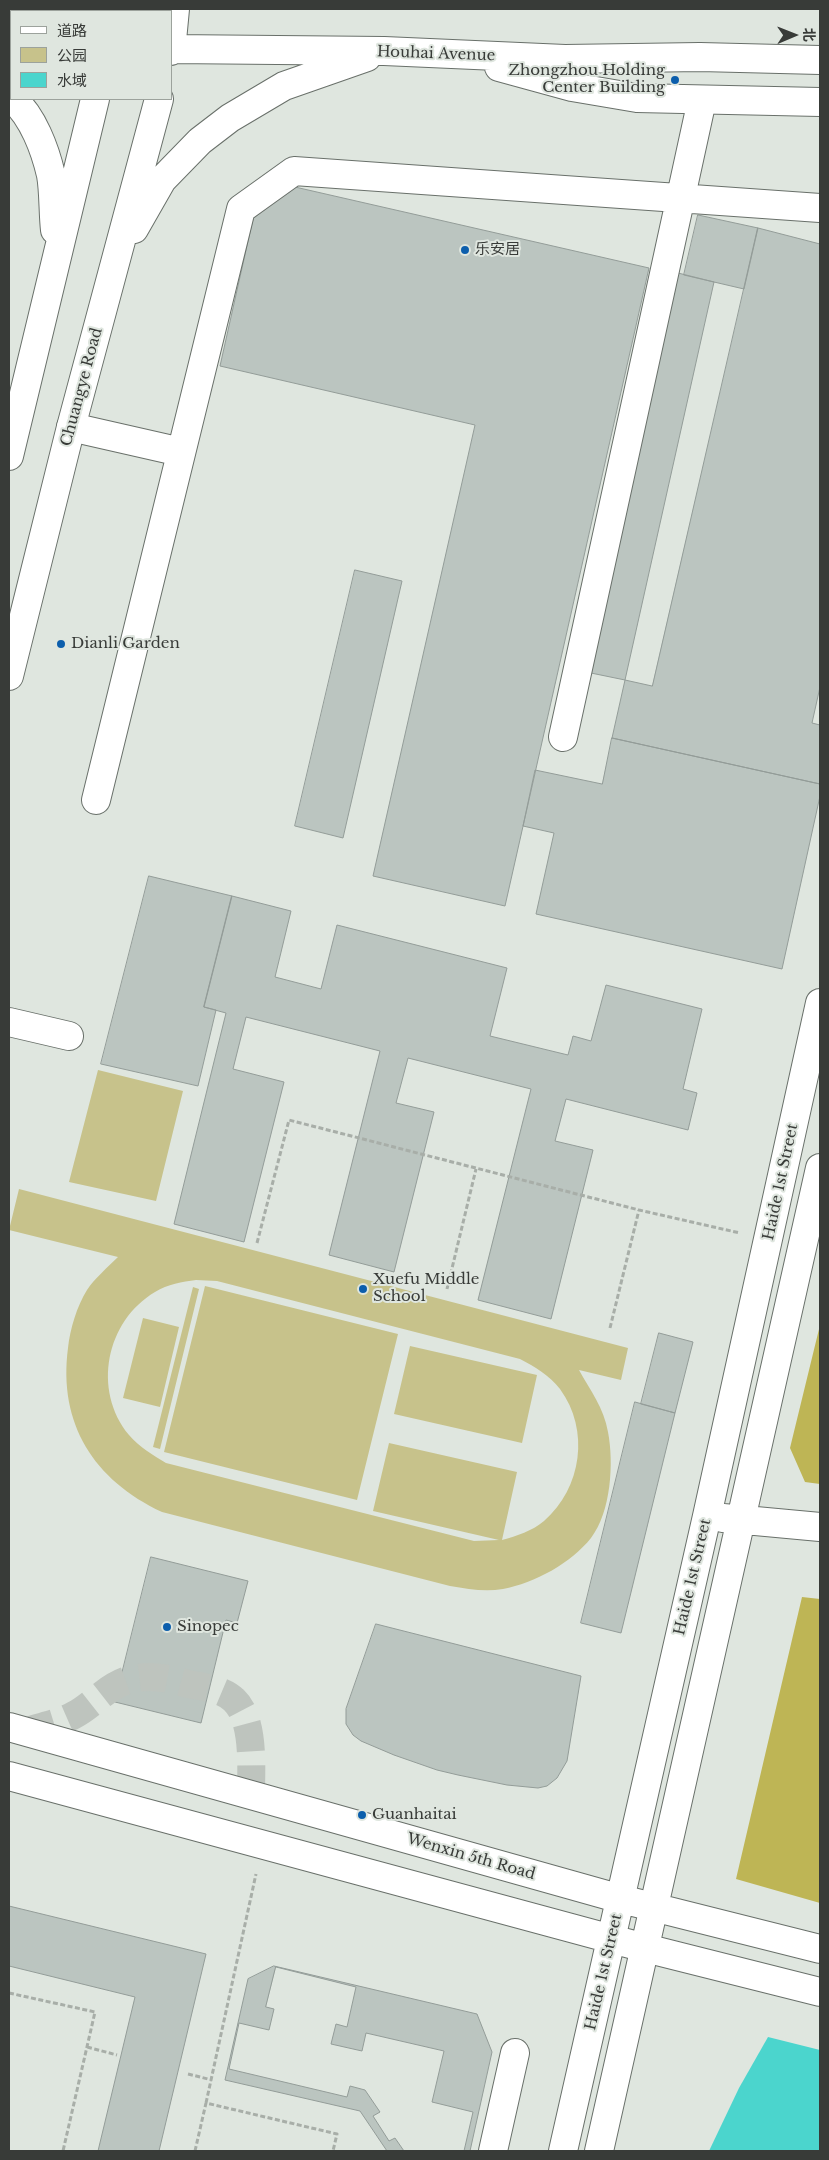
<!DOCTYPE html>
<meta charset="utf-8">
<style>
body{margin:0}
#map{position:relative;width:829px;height:2160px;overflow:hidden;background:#dfe6df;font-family:"Libre Baskerville","Noto Sans SC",serif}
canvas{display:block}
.frame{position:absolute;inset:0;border:10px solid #383b38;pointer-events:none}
.legend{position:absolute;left:10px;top:10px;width:162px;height:90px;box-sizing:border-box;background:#dfe6df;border:1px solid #9ca29c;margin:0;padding:6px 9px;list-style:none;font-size:15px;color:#383b38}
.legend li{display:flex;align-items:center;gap:10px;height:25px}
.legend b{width:25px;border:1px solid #9ca29c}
.north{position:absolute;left:769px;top:10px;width:50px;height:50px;-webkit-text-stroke:4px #dfe6df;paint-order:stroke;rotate:89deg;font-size:14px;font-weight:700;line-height:20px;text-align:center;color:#383b38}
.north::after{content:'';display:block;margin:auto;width:18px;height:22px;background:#383b38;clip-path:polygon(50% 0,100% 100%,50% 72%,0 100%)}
</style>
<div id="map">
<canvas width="829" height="2160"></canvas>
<div class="frame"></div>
<ul class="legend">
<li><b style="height:6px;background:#fff"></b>道路</li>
<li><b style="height:14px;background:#c7c28b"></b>公园</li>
<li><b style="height:14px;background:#4bd5cd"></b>水域</li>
</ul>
<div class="north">北</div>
</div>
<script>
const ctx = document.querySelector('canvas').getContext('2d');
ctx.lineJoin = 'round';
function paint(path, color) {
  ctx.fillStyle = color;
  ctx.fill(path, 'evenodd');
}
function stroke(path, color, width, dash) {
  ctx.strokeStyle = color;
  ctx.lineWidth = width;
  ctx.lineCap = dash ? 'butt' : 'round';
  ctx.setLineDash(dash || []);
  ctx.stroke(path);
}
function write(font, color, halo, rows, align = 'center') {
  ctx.font = font + ' "Libre Baskerville","Noto Sans SC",serif';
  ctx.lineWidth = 4;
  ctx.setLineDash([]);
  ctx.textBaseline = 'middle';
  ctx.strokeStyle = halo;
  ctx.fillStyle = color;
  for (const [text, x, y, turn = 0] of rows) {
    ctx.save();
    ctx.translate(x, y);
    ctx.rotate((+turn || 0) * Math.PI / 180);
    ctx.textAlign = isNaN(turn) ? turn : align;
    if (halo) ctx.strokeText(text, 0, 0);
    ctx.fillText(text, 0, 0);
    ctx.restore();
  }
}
paint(new Path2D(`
 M98,1070l85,21 -27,110 -87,-19z
 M19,1189l609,159 -7,32 -42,-10c11,20 25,38 29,62 6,31 3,80 -17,106 -20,25 -56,45 -88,51 -18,3 -35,0 -53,-3l-288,-74c-68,-32 -104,-88 -94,-164 2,-19 9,-42 19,-58 8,-12 20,-22 31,-33l-109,-27zM196,1280l21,1 303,78c15,8 29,16 40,30 30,41 22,99 -16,132 -12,10 -27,15 -42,19l15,-68 -128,-29 -16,68 126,29 -25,1 -308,-78c-13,-8 -27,-16 -37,-28 -37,-45 -23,-114 26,-143 13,-8 27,-10 41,-12z
 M205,1286l193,48 -41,166 -193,-48z
 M193,1287l6,2 -39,160 -7,-2z
 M143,1318l36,9 -19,80 -37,-9z
 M410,1346l127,29 -15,68 -128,-29z`), '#c7c28b');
paint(new Path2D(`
 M820,1325v159l-15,-2 -15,-34z
 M802,1597l18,2v304l-84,-24z`), '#beb555');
paint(new Path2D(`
 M768,2037l52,13v101h-111l30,-63z`), '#4bd5cd');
const building = new Path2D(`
 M295,187l354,81 -144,638 -132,-30 102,-451 -255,-59 33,-147z
 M698,215l60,13 -14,61 -60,-14z
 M758,228l62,16v443l-8,36 8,2v59l-208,-46 13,-58 27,6z
 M678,273l36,9 -89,398 -39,-8z
 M355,570l47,11 -59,257 -48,-12z
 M612,738l208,46v12l-38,173 -246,-55 18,-81 -31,-7 12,-56 67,14z
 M149,876l83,20 -28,111 12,3 -18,76 -97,-22z
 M232,896l59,15 -16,66 46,12 16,-64 170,43 -17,68 78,19 5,-19 18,5 15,-56 96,24 -19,80 14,4 -9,37 -122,-31 -11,42 38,9 -42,169 -73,-19 53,-211 -123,-31 -12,45 38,9 -40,160 -65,-17 51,-204 -134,-34 -13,52 51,13 -40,160 -70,-18 52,-211 -22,-6z
 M659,1333l34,9 -18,71 -34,-9z
 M635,1402l40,11 -54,220 -40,-10z
 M151,1557l97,24 -11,42 -11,-3 -25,103 -86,-21z
 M376,1624l205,52 -14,85 -10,17 -10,8 -9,2 -31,-3 -49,-10 -21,-5 -43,-15 -33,-14 -8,-6 -7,-11v-15z
 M9,1906l197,48 -47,197h-61l37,-154 -126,-31z
 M274,1966l203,48 15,38 -22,99h-83l-27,-40 -135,-31 23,-101z
 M276,1967l80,20 -9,40 -11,-3 -5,20 31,7 4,-18 78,18 -12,51 41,10 -9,39h-60l-9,-13 -6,3 -16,-25 7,-4 -15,-22 -15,-4 -3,11 -118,-28 10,-46 30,7 5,-21 -8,-2z`);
paint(building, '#bbc5c0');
stroke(building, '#939c98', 1);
stroke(new Path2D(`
 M27,1731c15,-5 33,-8 47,-16 19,-10 32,-28 54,-35 20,-6 40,-2 60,4 15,3 35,5 46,16 21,20 17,68 17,95`), '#bec4be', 28, [28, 14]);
const minor = new Path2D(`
 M71,427l110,25
 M563,737l139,-637
 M96,800l145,-591 53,-38 526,37
 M9,1022l60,14
 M723,1518l97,9
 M9,1727l612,172 199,50
 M9,1776l636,172 175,44
 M493,2151l22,-98
 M563,2151l144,-635 113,-513
 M599,2151l221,-983`);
const major = new Path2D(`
 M110,11v-2
 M9,46h2
 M171,49l213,2 181,8 135,-2 120,3
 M171,51l4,-42
 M499,67l73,20 65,11 183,4
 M13,99c20,18 32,50 38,76 3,17 2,37 4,55
 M134,229l28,-49 38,-39 30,-23 54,-32 83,-29
 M9,456l86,-357
 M9,676l62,-249 88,-328`);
stroke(minor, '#69706a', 30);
stroke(major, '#69706a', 30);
stroke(new Path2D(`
 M257,1243l32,-123 350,90 101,23
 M447,1289l29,-120
 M610,1328l29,-118
 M9,1993l86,19 -32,139
 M87,2047l30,8
 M188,2074l24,6
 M206,2103l50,-229
 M195,2151l11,-48 131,31 -4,17`), '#a8aea8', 3, [5, 2.5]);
stroke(minor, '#fff', 28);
stroke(major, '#fff', 28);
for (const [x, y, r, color] of [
 [675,80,5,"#0c5eac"],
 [465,250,5,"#0c5eac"],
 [61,644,5,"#0c5eac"],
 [363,1289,5,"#0c5eac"],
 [167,1627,5,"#0c5eac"],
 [362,1815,5,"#0c5eac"]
]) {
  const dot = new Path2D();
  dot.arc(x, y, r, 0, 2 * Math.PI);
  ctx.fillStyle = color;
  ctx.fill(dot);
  stroke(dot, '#dfe6df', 2);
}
write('15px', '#383b38', '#dfe6df', [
 ["Houhai Avenue",436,54,2],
 ["Chuangye Road",82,387,-75],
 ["Haide 1st Street",781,1182,-78],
 ["Haide 1st Street",693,1577,-77],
 ["Wenxin 5th Road",471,1857,16],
 ["Haide 1st Street",604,1972,-77]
]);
write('15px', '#383b38', '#dfe6df', [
 ["Zhongzhou Holding",665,71,"right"],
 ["Center Building",665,88,"right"],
 ["乐安居",475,250],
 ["Dianli Garden",71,644],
 ["Xuefu Middle",373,1280],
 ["School",373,1297],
 ["Sinopec",177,1627],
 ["Guanhaitai",372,1815]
], 'left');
</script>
